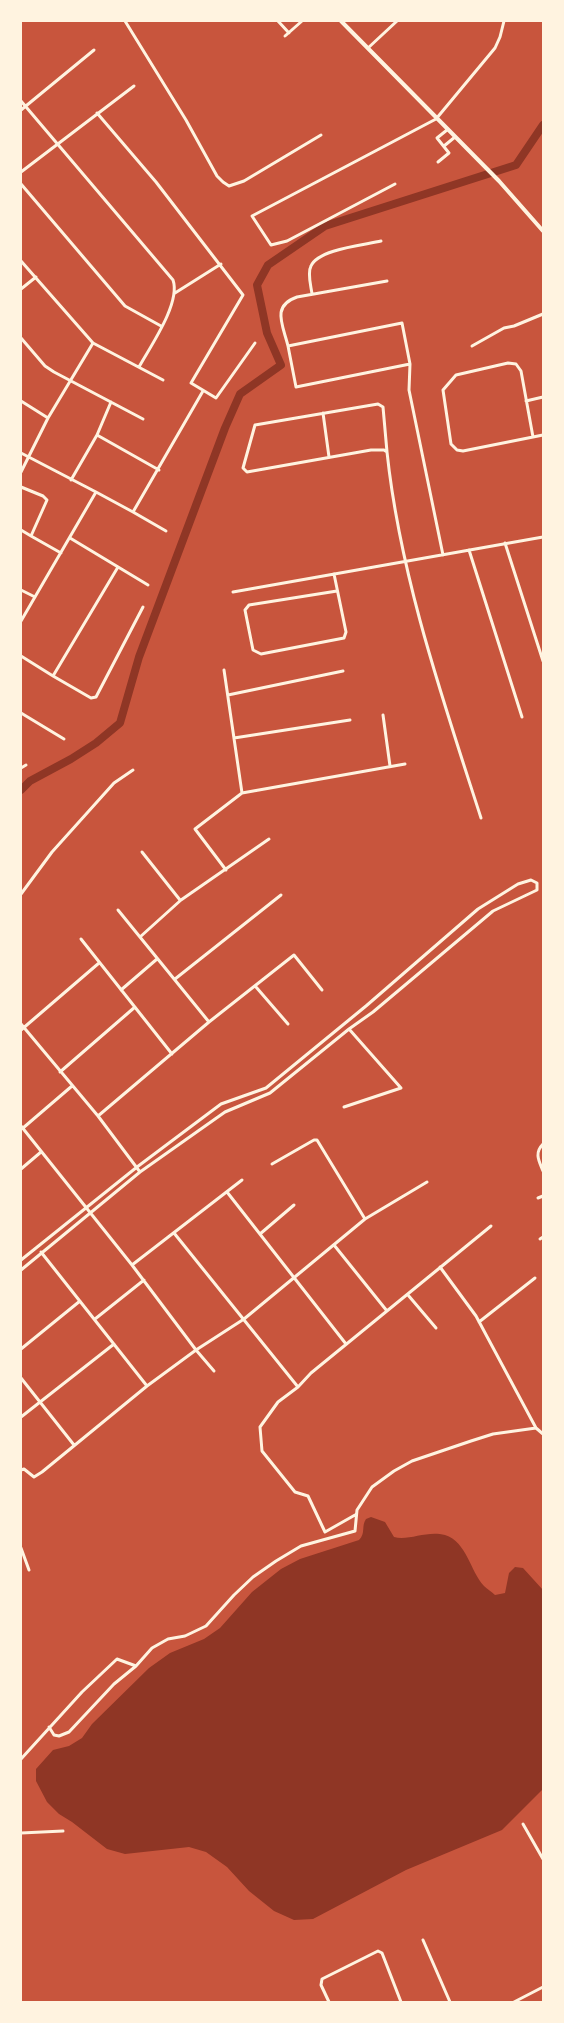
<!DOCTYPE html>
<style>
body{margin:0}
#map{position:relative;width:564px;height:2023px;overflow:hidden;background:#c8553d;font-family:Montserrat,sans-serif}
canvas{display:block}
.frame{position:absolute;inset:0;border:22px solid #fff3e0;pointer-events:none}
</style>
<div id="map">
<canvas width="564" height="2023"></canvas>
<div class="frame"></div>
</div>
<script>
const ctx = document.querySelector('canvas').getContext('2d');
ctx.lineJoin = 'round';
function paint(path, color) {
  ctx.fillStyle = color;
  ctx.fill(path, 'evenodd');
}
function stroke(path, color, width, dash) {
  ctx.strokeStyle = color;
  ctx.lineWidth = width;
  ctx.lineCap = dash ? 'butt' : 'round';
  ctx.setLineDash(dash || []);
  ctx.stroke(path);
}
paint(new Path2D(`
 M371,1517l14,5 9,15c15,4 33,-7 51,-2 22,7 25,36 39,51 3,3 8,6 11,9l10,-2 4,-20 6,-6 8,1 20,22v199l-41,41 -96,40 -93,49 -19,1 -20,-9 -25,-20 -22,-24 -21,-15 -17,-5 -64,7 -18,-5 -35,-27 -13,-8 -12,-12 -11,-21v-12l17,-19 16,-4 13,-8 10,-14 57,-56 21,-15 34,-14 16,-11 32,-36 29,-23 19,-10 59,-19c7,-7 2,-14 7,-21z`), '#8f3625');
stroke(new Path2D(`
 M21,790l9,-9 41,-22 25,-16 24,-20 19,-66 86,-229 15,-34 41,-29 -14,-32 -10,-48 11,-20 57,-39 191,-61 27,-40`), '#8f3625', 8);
stroke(new Path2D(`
 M125,21l61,99 31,56 6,6 6,4 15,-5 77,-46
 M278,21l11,12
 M285,36l17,-15
 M368,48l29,-27
 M21,101l152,179c8,23 -23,67 -34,87
 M21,110l73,-60
 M97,113l59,69 87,113 -52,88 25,15 39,-55
 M444,146l11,-9
 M438,162l11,-9 -12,-15 10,-8
 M21,172l113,-86
 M21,184l104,122 36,20
 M395,184l-108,57 -16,4 -19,-29 184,-97 59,-71 5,-11 4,-16
 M21,261l72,82 70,37
 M21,289l15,-12
 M175,293l46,-29
 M312,294c-1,-8 -5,-21 -1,-28 7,-17 54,-21 70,-25
 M21,338l24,28 9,6 89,47
 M288,346c-5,-21 -17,-40 9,-49l90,-16
 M472,346l32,-18 10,-2 29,-12
 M410,364l-8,-41 -114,23 8,41 114,-23 -1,26 34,165
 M21,401l27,17 -27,54
 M526,401l17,-4
 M111,402l-14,33 62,35
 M323,413l6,44
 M48,418l45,-75
 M533,437l-12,-66 -5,-7 -8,-1 -52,12 -13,15 8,54 6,6 6,1 80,-16
 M387,452l-4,-45 -5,-3 -123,21 -12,43 4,4 124,-22h13l3,2c13,124 56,248 94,366
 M21,453l75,39
 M71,480l26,-45
 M21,487l22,9 4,4 -16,36 30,17
 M133,512l33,19
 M21,530l10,6
 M70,538l78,47
 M505,543l38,118
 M469,550l53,167
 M118,567l-65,109 38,22 5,-1 47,-90
 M334,574l12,58 -2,6 -83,16 -8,-4 -8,-40 4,-5 88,-14
 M21,590l14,7
 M233,592l310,-55
 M21,621l75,-129 37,20 70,-121
 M21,656l32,20
 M224,670l18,123
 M228,695l115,-24
 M21,713l43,26
 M383,715l7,51
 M234,738l116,-18
 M21,768l5,-3
 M142,852l38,48
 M226,870l-31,-41 47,-36 163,-29
 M21,894l31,-42 62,-69 19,-13
 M118,910l91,112
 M140,937l41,-37 88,-61
 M81,939l91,115
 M175,979l106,-84
 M256,987l32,37
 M121,990l36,-31
 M21,1024l77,92 42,56
 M21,1030l78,-67
 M60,1072l75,-65
 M344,1107l57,-19 -52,-59
 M98,1116l111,-94 85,-67 28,35
 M21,1126l111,139 64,85 -49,36 -105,86 -8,5 -10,-8 -3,1
 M23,1128l49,-42
 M543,1144c-9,9 -4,17 0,27
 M272,1164l42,-24h3l48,79
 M21,1169l20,-17
 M227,1192l119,152
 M538,1198l5,-2
 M174,1233l124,154 13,-14 180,-147
 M260,1234l34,-29
 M540,1239l3,-2
 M334,1245l53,66
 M41,1252l106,134
 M21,1260l116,-93 84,-63 45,-16 100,-82 112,-97 40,-25 13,-4 6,3v7l-44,21 -120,101 -24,17 -79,64 -45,19 -85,60 -119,98
 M132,1265l110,-85
 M440,1267l36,49 60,112
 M408,1295l28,33
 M95,1319l49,-39
 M479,1322l56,-44
 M21,1349l59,-48
 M214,1371l-18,-21 48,-31 121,-100 62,-37
 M21,1378l53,67
 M298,1387l-20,15 -18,25 2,24 33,41 13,4 17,36 30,-17
 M21,1417l93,-73
 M21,1548l8,22
 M49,1727l5,8 5,1 10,-4 45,-48 22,-18 16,-18 16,-9 17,-3 21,-10 28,-31 19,-18 23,-16 25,-15 54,-15 2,-21 15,-23 22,-16 18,-10 59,-20 22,-7 43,-6 7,6
 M21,1759l61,-67 35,-33 19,7
 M523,1824l20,35
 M21,1833l42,-2
 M423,1940l27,62
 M329,2002l-8,-17 1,-6 56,-28 4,2 19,49
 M514,2002l29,-15`), '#fff3e0', 3);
stroke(new Path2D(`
 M341,21l158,160 44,50`), '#fff3e0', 4);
</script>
